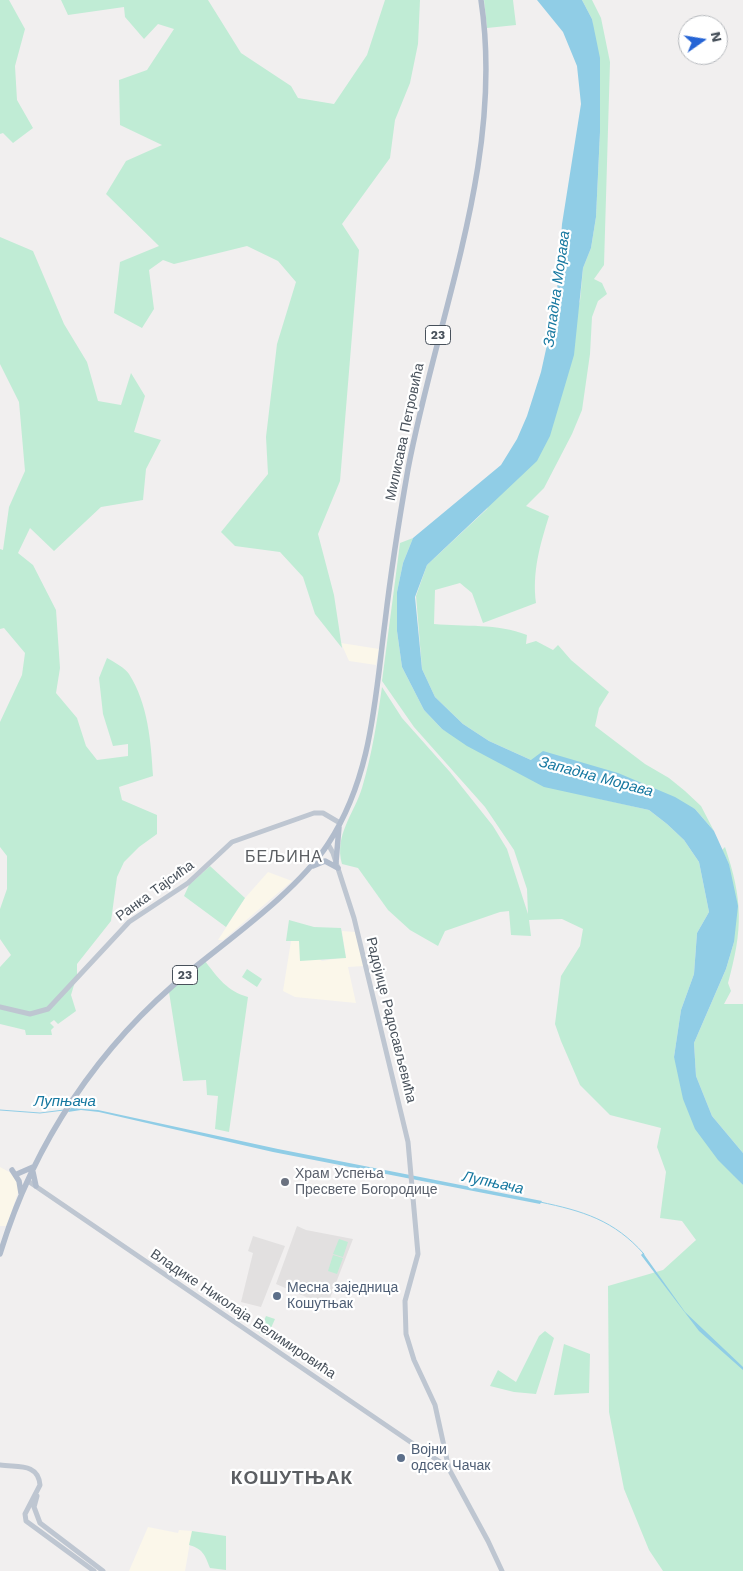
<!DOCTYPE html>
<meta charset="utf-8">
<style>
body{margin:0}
#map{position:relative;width:743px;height:1571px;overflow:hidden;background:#f1efef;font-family:"Work Sans",sans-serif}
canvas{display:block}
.north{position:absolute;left:678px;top:15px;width:50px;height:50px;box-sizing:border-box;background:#fff;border:1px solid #b6b9bd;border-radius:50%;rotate:77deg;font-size:14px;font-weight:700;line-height:20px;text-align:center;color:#48515b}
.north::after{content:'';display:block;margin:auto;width:18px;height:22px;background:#2564d5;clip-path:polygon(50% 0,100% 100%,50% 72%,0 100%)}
</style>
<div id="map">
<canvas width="743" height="1571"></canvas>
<div class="north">N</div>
</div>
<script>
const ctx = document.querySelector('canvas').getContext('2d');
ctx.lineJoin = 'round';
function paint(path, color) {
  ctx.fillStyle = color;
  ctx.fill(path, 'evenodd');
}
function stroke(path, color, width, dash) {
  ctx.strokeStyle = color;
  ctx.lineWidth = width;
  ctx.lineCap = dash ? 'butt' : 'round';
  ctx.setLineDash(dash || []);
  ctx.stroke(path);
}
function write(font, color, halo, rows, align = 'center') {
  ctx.font = font + ' "Work Sans",sans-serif';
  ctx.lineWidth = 4.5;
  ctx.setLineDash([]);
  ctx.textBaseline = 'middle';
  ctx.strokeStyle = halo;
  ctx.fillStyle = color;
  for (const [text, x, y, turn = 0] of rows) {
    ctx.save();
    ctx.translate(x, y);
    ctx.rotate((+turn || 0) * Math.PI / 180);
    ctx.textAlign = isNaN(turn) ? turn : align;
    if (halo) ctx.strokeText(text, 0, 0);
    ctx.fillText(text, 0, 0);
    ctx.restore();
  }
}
paint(new Path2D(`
 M341,643l38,6 -3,16 -27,-4z
 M268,872l24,9 -69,59h-5l27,-42z
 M342,931l13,1 9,34 -16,1 8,36 -61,-6 -12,-6 8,-50h8l23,20 24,-4z
 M0,1167l11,6 7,10 1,6 -12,37h-7z
 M148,1527l30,6 1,-3 13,1 -7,40h-56z`), '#fbf7ea');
paint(new Path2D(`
 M297,1226l9,4 47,9 -26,67 -51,-22z
 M253,1236l32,10 -24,61 -20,-5 12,-49 -5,-2z`), '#e2e0e0');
paint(new Path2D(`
 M0,0h9l16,29 -10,37 2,34 16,28 -20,15 -10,-10 -3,1z
 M61,0h147l33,53 50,33 7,12 36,6 33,-49 18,-55h35l-2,44 -8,39 -15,37 -5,38 -48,66 17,26 -19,231 -22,53 16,61 8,53 -27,-34 -12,-37 -23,-25 -45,-6 -14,-14 47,-58 -2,-37 11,-93 19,-62 -18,-21 -31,-15 -73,18 -11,-4 -14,10 5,39 -12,19 -28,-15 6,-51 39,-16 -53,-52 20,-33 36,-16 -42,-20 -1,-45 28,-10 27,-41 -16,-5 -14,15 -19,-22 -1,-10 -56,8z
 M484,0h29l3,25 -29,3z
 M582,0h10l9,18 9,44 -6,203 -10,14 8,4 5,11 -9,7 -6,16 -2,37 -8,56 -10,24 -28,54 -18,18 23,10c-9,29 -17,56 -13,87l-53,20 -11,-30 -12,-10 -25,7 -1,34c31,3 63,-1 93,11l-1,9 10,-3 17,9 5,-5 13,15 38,32 -10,16 -4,18 50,38 24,14 16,13 16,15 13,25 -19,-22 -164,-49 -42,-19 -26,-17 -28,-27 -13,-28 -6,-73 11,-31 60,-56 93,-208 3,-33 8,-20 5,-31 4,-85 -1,-49 -7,-64z
 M0,237l33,14 31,73 23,38 11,39 23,4 10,-32 14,23 -11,36 27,8 -15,29 -3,31 -42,7 -47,44 -24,-23 -12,25 15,12 23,45 4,58 -4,25 21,25 9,28 11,14 31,-4v-12l-15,2 -10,-32 -4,-36 8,-20c7,4 18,10 22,16 19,30 22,67 24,102l-34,11 3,13 35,15v19l-18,13 -15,15 -7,15 -6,44 -34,43v11l-6,20 5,16 -18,13 -4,-4 -4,3 4,4 -3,3 1,5h-26l-1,-5 -25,-6v-57l11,-12 -11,-16v-30l7,-20v-33l-7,-9v-125l22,-47 3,-22 -21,-25 -4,1v-80l3,1 6,-43 16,-36 -6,-69 -19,-38z
 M413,538l-10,25 -6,29v39l5,36 22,43 18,19 102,57 105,24 18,14 17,16 15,22 10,50 -12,21 -3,41 -13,36 -7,47 58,116 11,12v386h-80l-14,-21 -25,-61 -15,-77 -1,-126 55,-16 33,-30 -14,-19 -22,-3 6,-46 -9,-25 4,-19 -51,-13 -30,-30 -19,-44 -6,-17 6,-48 19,-30 3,-17 -21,-10 -33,1 2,16 -20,-1 -2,-24 -9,1 -55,19 -7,15 -28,-16 -22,-20 -30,-42 -16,-4c-8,-29 12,-50 20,-76 10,-33 15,-67 20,-101l20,31 48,54 43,54 14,23 21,65 -1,-25 -13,-39 -29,-43 -71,-80 -32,-46 18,-138z
 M725,847c18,53 18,82 3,136l3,8 -7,13h19v149l-31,-37 -16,-40 -2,-33 32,-74 8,-27 -5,-78 -7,-14z
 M210,866l35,32 -19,29 -42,-31 5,-11z
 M289,920l25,7 27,1 5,30 -46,3 -1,-20h-13z
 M205,961c13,17 22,30 43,36l-19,135 -14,-3 3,-33 -11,-1 -1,-15 -23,1 -14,-89z
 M247,969l15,10 -5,8 -15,-10z
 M339,1239l9,3 -5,15 -10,-3z
 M333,1255l10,3 -6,16 -9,-3z
 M266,1316l9,3 -8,18 -8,-4z
 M545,1331l9,7 -18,56 -22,-2 -24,-6 8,-16 18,12 23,-46z
 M564,1344l26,10 -1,39 -35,2z
 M192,1531l34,5v34l-16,-2c-5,-13 -7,-19 -21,-23z`), '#c0ecd5');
paint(new Path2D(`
 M537,0h45l10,19 8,39v74l-4,85 -5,31 -8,20 -9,87 -24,81 -13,25 -110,104 -12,32 7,72 13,28 28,27 26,17 42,19 12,-9 75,22 57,24 20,12 19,22 15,33 9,42 -4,36 -8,27 -32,74 2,33 16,40 31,37v32l-25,-25 -23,-31 -12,-30 -9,-42 7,-47 13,-36 3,-41 12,-21 -10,-50 -15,-22 -17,-16 -18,-14 -105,-23 -77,-41 -25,-17 -18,-19 -22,-43 -5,-36v-39l6,-29 10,-25 88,-73 16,-26 10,-23 14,-44 15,-68 6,-80 19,-120 -4,-38 -14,-34z
 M71,1108l27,2 180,39 264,52 -2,3 -267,-52 -174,-40 -18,-2 -13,2z
 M643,1253l42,59 58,55v3l-44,-39 -58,-76z`), '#90cde6');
stroke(new Path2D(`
 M0,1110l40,3 24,-3
 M540,1202c43,9 74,18 104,52`), '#90cde6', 1);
stroke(new Path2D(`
 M328,844l5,9 21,65 54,224 10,112 -13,47 1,33 8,26 21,45 14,64 39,72 14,30
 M0,1007l30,7 18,-5 81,-87 59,-39 44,-41 82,-29h9l17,10
 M28,1181l403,275 11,7h5
 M0,1465c16,3 38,-3 40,20l-15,29 1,7 68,50
 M37,1496l-3,11 6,16 63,48`), '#bec6d1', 5);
stroke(new Path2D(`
 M336,862l3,-35
 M313,866l12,-5 13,7
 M12,1170l7,11 2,12
 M33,1172l3,14
 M17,1174l16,-7
 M0,1254c33,-110 99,-209 189,-282 44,-36 108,-81 139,-128 44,-67 47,-145 57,-222 6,-51 14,-102 23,-153 29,-154 97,-310 73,-469`), '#b1bccc', 5.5);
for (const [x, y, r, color] of [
 [285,1182,5,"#6b7280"],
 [277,1296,5,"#5c6f8a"],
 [401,1458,5,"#5c6f8a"]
]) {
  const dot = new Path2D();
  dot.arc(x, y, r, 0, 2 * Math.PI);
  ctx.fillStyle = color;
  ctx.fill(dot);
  stroke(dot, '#fff', 2);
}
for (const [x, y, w] of [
 [438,335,25],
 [185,975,25]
]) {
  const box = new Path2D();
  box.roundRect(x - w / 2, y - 9.5, w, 19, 4);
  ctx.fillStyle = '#fff';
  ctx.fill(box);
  stroke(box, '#48515b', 1);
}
write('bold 12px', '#48515b', null, [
 ["23",438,335],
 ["23",185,975]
]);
write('14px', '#48515b', '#fff', [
 ["Милисава Петровића",405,432,-78],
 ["Ранка Тајсића",155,891,-36],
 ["Радојице Радосављевића",391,1020,76],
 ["Владике Николаја Велимировића",243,1314,34]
]);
write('14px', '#5b616d', '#fff', [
 ["Храм Успења",295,1174],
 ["Пресвете Богородице",295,1190]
], 'left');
write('14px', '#4e5e75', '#fff', [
 ["Месна заједница",287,1288],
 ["Кошутњак",287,1304],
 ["Војни",411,1450],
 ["одсек Чачак",411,1466]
], 'left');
write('italic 15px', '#1678a0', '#fff', [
 ["Западна Морава",557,289,-82],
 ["Западна Морава",596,777,15],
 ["Лупњача",65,1102],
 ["Лупњача",493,1183,12]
]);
ctx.letterSpacing = '1px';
write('16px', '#5c5f63', '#fff', [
 ["БЕЉИНА",284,857]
]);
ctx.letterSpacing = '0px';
ctx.letterSpacing = '1px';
write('bold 19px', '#5c5f63', '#fff', [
 ["КОШУТЊАК",292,1478]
]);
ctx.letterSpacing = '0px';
</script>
